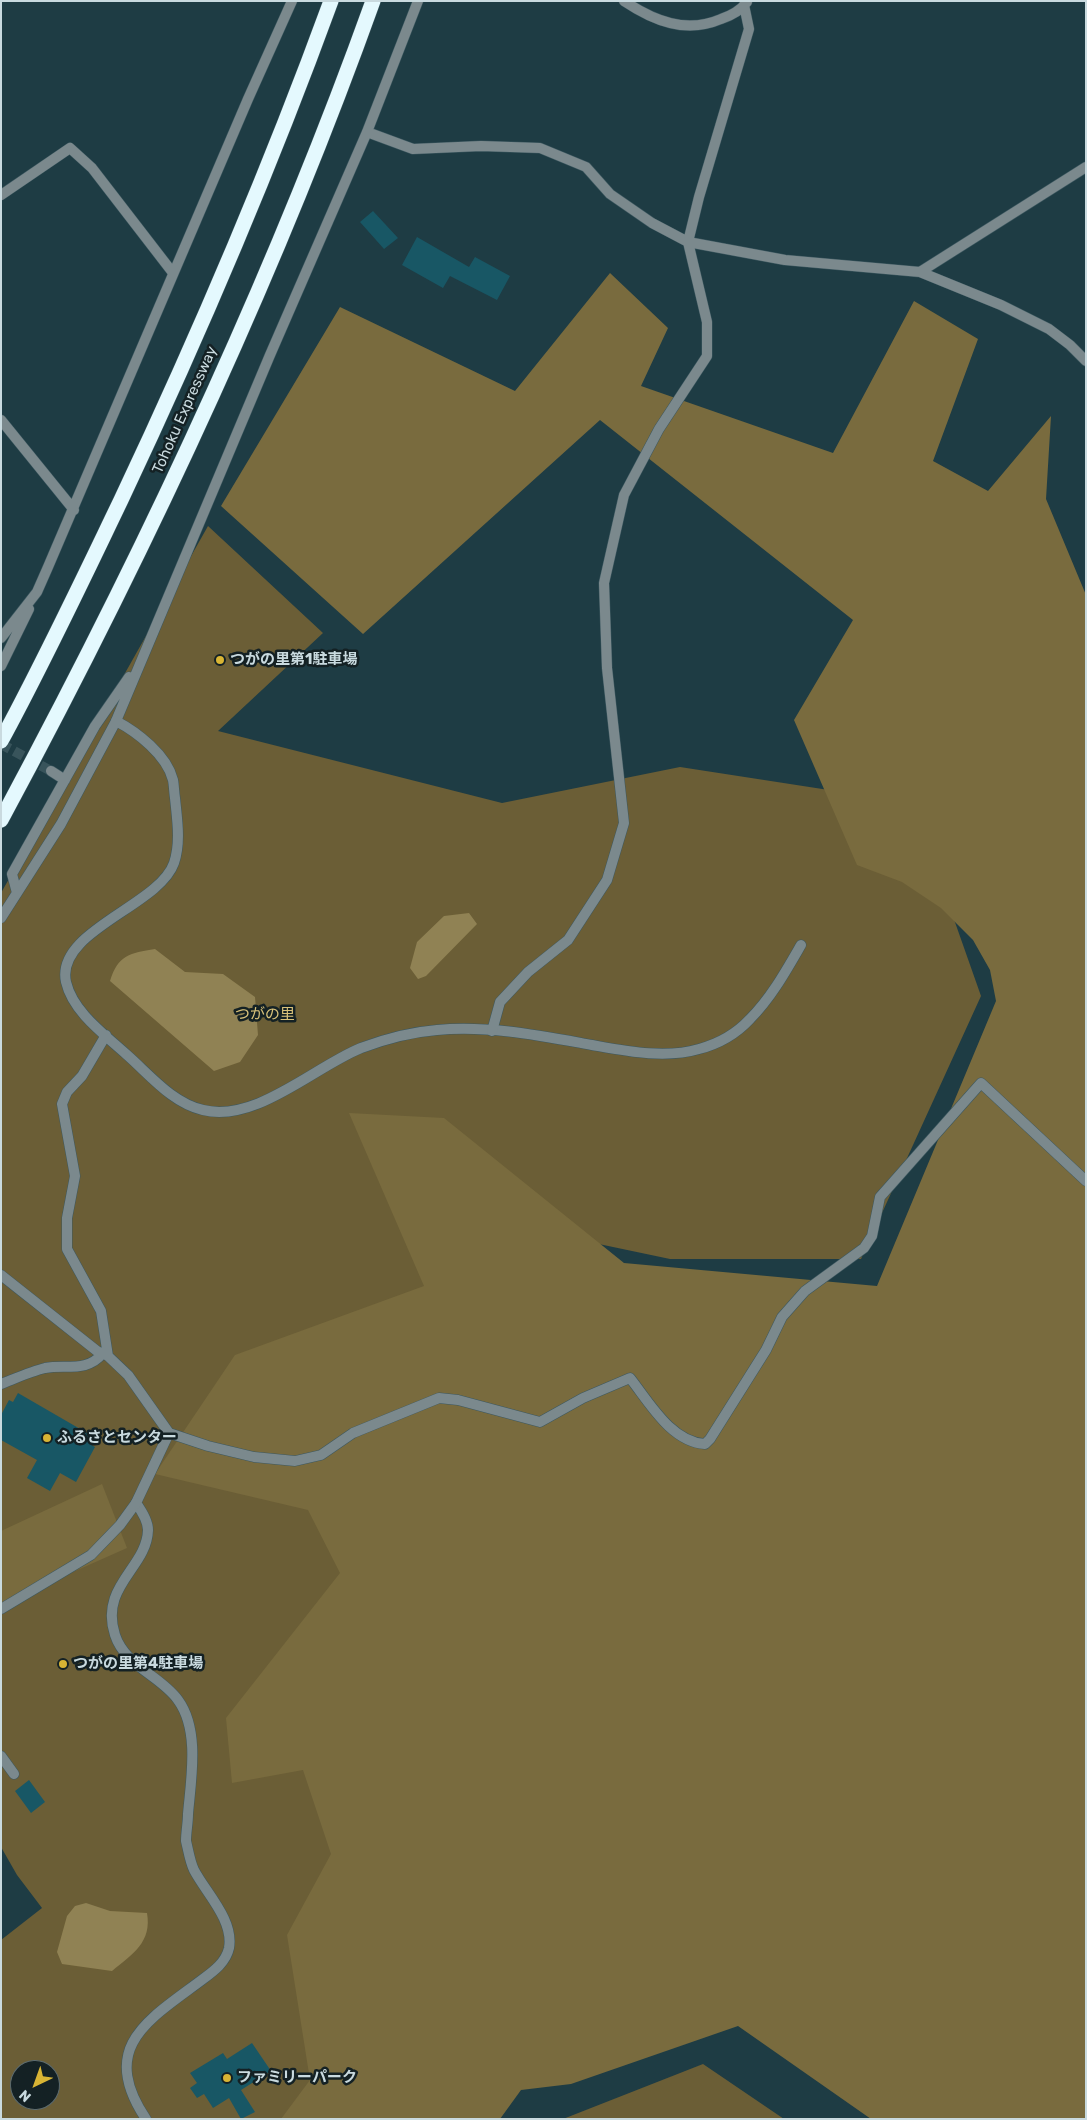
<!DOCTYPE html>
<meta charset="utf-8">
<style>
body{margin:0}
#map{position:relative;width:1087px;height:2120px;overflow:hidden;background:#1e3c44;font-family:Rubik,sans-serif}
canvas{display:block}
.frame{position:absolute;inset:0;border:2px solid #c9dadf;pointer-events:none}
.north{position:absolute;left:10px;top:2060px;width:50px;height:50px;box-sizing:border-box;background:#142124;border:1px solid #5c6b6f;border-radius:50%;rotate:222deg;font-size:14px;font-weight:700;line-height:20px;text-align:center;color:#c9dadf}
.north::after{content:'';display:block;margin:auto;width:18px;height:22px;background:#d8b434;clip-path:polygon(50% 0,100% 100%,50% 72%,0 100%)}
</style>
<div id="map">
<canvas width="1087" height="2120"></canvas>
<div class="frame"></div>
<div class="north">N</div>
</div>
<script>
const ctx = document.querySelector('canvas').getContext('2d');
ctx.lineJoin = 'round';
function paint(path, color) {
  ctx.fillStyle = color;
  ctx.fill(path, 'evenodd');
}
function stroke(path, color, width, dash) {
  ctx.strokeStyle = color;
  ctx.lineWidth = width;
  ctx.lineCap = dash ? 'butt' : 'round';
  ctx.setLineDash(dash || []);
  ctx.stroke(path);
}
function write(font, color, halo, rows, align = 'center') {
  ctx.font = font + ' Rubik,"Noto Sans JP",sans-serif';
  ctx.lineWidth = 5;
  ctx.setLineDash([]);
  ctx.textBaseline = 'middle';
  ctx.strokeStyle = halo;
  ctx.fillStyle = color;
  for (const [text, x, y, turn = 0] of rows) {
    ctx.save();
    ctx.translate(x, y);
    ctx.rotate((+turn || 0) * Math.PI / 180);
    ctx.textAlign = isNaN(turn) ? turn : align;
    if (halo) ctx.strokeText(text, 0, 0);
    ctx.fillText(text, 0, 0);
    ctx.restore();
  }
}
paint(new Path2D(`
 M208,526l115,107 -105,98 284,72 178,-36 233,36 68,193 -120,263h-191l-228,-48 23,714 -28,194h-436v-179l41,-32 -25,-33 -16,-28v-954zM20,2070h30v30h-30z
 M703,2064l81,55h-221z`), '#6b5e36');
paint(new Path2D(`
 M610,273l58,55 -27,58 192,67 81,-152 64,38 -45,122 55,30 63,-75 -5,83 40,96v1524h-215l-133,-93 -167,58 -50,6 -21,29h-219l29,-39 -23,-145 44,-81 -28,-84 -71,13 -6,-65 114,-145 -32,-63 -153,-36 80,-119 189,-69 -75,-173 95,5 180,145 253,23 119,-285 -6,-31 -17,-30 -32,-32 -39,-26 -45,-17 -63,-145 59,-100 -253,-200 -237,214 -142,-128 119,-199 175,84z
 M102,1484l25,64 -126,56v-73z`), '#796b3e');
paint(new Path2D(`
 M469,913l8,11 -51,52 -8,3 -8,-11 7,-26 27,-26z
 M155,949l30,23 38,2 32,23 3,38 -18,27 -26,9 -104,-90c8,-26 20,-28 45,-32z
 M86,1903l24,8 37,2c5,29 -14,41 -35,58l-50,-7 -5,-12 10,-36 8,-10z`), '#908254');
paint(new Path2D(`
 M373,211l25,27 -14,11 -24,-27z
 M417,237l52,30 6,-10 35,19 -13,24 -47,-24 -7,12 -41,-23z
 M18,1393l76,44 -4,7 5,3 -19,35 -16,-9 -10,18 -23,-13 10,-18 -36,-20v-25l8,-15 4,2z
 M29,1780l16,22 -14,11 -16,-22z
 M252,2043l19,28 -30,19 14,22 -14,7 -12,-21 -16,10 -9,-14 -7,4 -7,-10 7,-5 -7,-10 33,-20 4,6z`), '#185765');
stroke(new Path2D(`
 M1,744l50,27`), '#38545b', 10, [10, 5]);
const lane = new Path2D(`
 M116,721c21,11 51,34 57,59 1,5 1,12 2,18 2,21 6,44 -1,65 -15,43 -119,68 -108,119 7,30 38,52 60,72 23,20 46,49 77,56 53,13 111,-43 158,-62 24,-9 51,-16 76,-18 51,-5 105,6 155,15 34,6 73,14 107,4 19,-5 38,-16 51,-30 21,-21 36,-48 51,-74
 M106,1035l-24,41 -15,16 -5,12 13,72 -8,42v31l34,62 7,45 20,19 41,58 39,13 46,11 41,4 26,-6 32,-22 86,-35 19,2 82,22 43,-24 47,-20c19,24 41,64 75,66l5,-5 56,-89 16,-33 23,-26 59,-43 8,-12 8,-39 101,-114 105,98
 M1,1275l96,76 11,5
 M1,1384c13,-5 31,-13 44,-16 21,-4 42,5 58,-15
 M146,2119c-49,-73 4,-100 57,-140 11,-8 23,-17 26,-31 5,-28 -23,-55 -35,-78 -4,-8 -6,-21 -8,-29 0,-9 2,-18 2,-27 3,-35 12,-84 -10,-114 -17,-24 -53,-34 -63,-65 -16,-49 32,-67 33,-105 0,-9 -7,-20 -12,-27l33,-70`);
const street = new Path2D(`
 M624,1c30,20 62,33 97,18 9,-3 20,-9 26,-17
 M367,132l46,17 68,-3 59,2 46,19 24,27 42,29 36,19 97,18 135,12 81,33 48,24 21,16 16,16
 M1,195l69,-47 22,20 81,105
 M920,272l166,-105
 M1,420l73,90
 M1,638l36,-46 11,-25 200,-468 44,-98
 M1,666l28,-57
 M51,771l14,9
 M17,893l-5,-19 83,-148 34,-49
 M1,918l60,-94 55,-103 154,-366 97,-223 51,-131
 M492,1031l8,-29 28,-30 40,-32 39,-60 17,-57 -17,-155 -3,-85 20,-88 35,-66 48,-73v-34l-19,-80 11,-45 50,-168 -5,-24
 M1,1609l90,-54 29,-30 16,-22
 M1,1756l13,18`);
const highway = new Path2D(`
 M1,741c43,-79 81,-160 120,-241 77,-163 148,-329 210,-499
 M1,820c142,-264 271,-537 372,-819`);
stroke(lane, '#3d5860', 11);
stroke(street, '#3d5860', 11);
stroke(highway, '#3d5860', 16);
stroke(lane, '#7b898d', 10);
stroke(street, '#7b898d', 10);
stroke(highway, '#e4f9fe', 15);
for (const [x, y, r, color] of [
 [220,660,5,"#d8b434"],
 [47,1438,5,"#d8b434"],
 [63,1664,5,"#d8b434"],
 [227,2078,5,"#d8b434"]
]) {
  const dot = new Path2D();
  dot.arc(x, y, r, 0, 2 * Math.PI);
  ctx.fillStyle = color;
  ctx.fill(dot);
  stroke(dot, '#142124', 2);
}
write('15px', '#c9dadf', '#142124', [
 ["Tohoku Expressway",185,410,-66]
]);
write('bold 15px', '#c9dadf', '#142124', [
 ["つがの里第1駐車場",230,660],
 ["ふるさとセンター",57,1438],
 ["つがの里第4駐車場",73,1664],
 ["ファミリーパーク",237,2078]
], 'left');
write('15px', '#d9c27a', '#142124', [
 ["つがの里",265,1015]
]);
</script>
